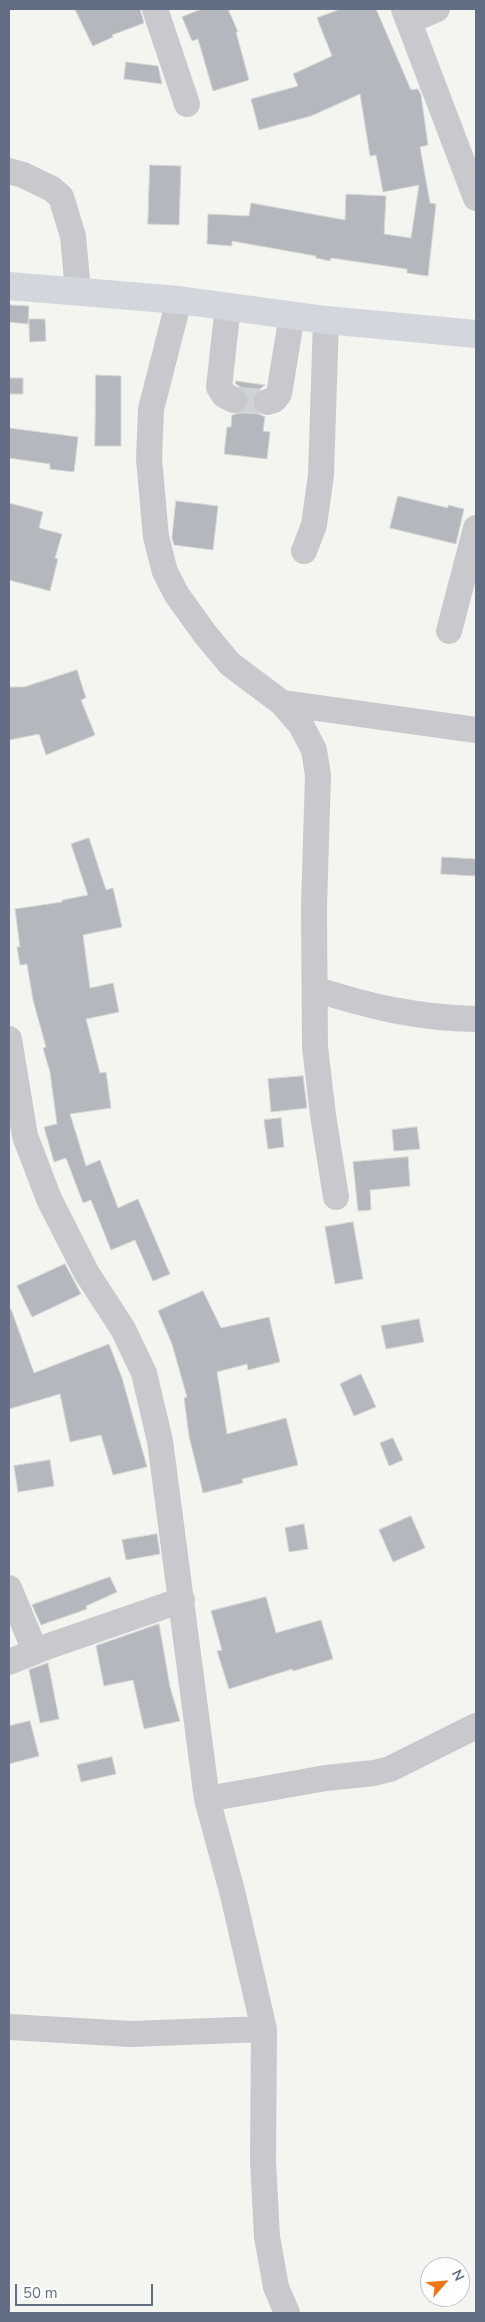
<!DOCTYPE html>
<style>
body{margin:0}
#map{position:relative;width:485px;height:2322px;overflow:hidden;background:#f4f5f1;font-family:"Nunito Sans",sans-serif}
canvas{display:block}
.frame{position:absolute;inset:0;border:10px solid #626e84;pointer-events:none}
.north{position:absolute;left:420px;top:2257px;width:50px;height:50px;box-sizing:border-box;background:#fff;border:1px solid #c0c5ce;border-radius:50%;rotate:63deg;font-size:14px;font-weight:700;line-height:20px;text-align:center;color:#626e84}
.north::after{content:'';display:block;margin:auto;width:18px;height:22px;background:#ef7517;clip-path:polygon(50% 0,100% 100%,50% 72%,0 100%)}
.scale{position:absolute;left:15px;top:2284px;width:138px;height:22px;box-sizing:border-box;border:2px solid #626e84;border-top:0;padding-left:6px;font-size:15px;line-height:18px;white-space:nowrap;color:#626e84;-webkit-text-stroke:4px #fff;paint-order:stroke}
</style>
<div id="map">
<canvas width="485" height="2322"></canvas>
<div class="frame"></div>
<div class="north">N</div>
<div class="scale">50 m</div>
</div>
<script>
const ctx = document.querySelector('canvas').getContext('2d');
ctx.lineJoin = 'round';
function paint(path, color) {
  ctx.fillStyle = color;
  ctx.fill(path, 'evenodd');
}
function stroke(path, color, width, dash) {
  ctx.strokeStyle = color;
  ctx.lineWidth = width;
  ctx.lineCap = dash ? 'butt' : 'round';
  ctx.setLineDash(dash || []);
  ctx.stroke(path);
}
const building = new Path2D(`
 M75,9h65l4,14 -32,12 1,2 -20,9z
 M202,9h26l10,23h-2l13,48 -36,11 -15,-52 -6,2 -10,-24z
 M341,9h35l35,81 7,-1 3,6 7,50 -8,2 10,56 6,1 -8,72 -21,-3v-4l-76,-11 -1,3 -14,-3v-2l-84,-15v5l-25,-2 1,-30 41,2 2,-13 94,17 1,-26 40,2 -2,38 27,4 8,-53 -36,7 -7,-37 -6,1 -10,-62 -49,22 -52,14 -8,-31 47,-13 -5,-12 39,-18 -15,-38z
 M126,62l32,4 4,18 -38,-5z
 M150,165l31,1 -2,59 -31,-1z
 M10,305l19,1 -1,18 -19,-2z
 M29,319h16l1,22 -16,1z
 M96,375l25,1v70h-26z
 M9,378h14v16h-14z
 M236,381l29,4 -9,7 -4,7v7l5,7 8,4 -2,14 7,1 -3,27 -43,-5 3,-27h4l1,-12 11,-3 5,-6 1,-6 -3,-9 -10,-7z
 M9,428l69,9 -4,35 -24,-3v-5l-41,-6z
 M398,496l50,12v-3l16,4 -8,35 -66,-16z
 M176,501l42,5 -5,44 -39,-5 -2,-7z
 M9,503l34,9 -4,16 23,6 -7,24 3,1 -8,32 -41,-11z
 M77,670l9,28 -5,2 14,35 -49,20 -7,-21 -30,6v-53h15z
 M89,838l17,52 7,-2 9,39 -39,8 7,53 23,-5 6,29 -33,7 14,54 6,-1 5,36 -41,6 16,52 14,-6 18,48 20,-9 32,75 -17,7 -18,-41 -24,10 -20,-50 -8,3 -17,-45 -12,4 -10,-35 13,-3 -7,-52 -7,-24 3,-1 -13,-47 -6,-36 -7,1 -3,-18h3l-5,-38 47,-7v-2l26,-5 -17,-51z
 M442,857l34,2v17l-35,-2z
 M303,1076l4,32 -36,4 -3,-33z
 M281,1118l3,29 -16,2 -4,-29z
 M417,1127l3,22 -26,2 -2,-21z
 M408,1157l2,29 -40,4 1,20 -13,1 -5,-49z
 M353,1222l10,57 -28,5 -10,-57z
 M65,1264l16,30 -49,23 -15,-31z
 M203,1291l18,37 48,-11 11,45 -32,8 -1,-6 -30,8 10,62 59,-16 12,47 -56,14 1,4 -40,10 -14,-57 -5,-38 3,-1 -15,-53 -14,-33z
 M9,1309h2l23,64 75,-29 13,34 25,89 -34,8 -12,-40 -31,7 -10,-48 -51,15z
 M419,1319l5,23 -38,7 -5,-23z
 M361,1374l15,33 -22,9 -14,-32z
 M393,1438l10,22 -14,6 -9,-23z
 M50,1460l4,26 -36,6 -4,-26z
 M411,1516l14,32 -32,14 -14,-32z
 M304,1524l4,25 -19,3 -4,-24z
 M157,1534l3,20 -34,6 -4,-20z
 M110,1577l7,15 -31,14 1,3 -46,16 -9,-20z
 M266,1597l10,36 45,-13 12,39 -40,12 -1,-2 -63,20 -12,-38 5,-1 -11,-39z
 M159,1624l11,63 10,34 -36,8 -11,-49 -29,6 -8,-40z
 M48,1663l11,56 -19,4 -11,-53z
 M30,1721l9,35 -30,8v-38z
 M112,1757l4,17 -35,8 -4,-17z`);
paint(building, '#b4b8be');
stroke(building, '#d6d6d3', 1);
stroke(new Path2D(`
 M234,400l33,2`), '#d0d3d6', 26, [26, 13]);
stroke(new Path2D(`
 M155,9l32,95
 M404,9l72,189
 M409,21l28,-12
 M9,171l14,4 29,14 9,8 12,39 5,55
 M179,300l-28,109 -2,50 7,78 9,35 12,23 28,39 25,30 52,39 19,22 13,25 4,25 -4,132 1,140 8,68 13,82
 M228,306l-9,81 5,8 10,5
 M267,402l7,-2 5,-6 13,-79
 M304,551l10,-26 7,-50 5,-155
 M449,631l27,-103
 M282,703l194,27
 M315,989c55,18 104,29 161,30
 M9,1039l16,97 24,63 37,73 37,57 21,44 16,68 47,358 25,92 32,138 -1,132 4,76 9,50 11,26
 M9,1588l26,63
 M9,1662l40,-16 133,-46
 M207,1799l119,-21 48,-5 16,-4 86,-43
 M9,2027l122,7 133,-5`), '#c7c9cd', 26);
stroke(new Path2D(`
 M9,286l170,14 147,20 150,14`), '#d3d6dc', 28);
</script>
